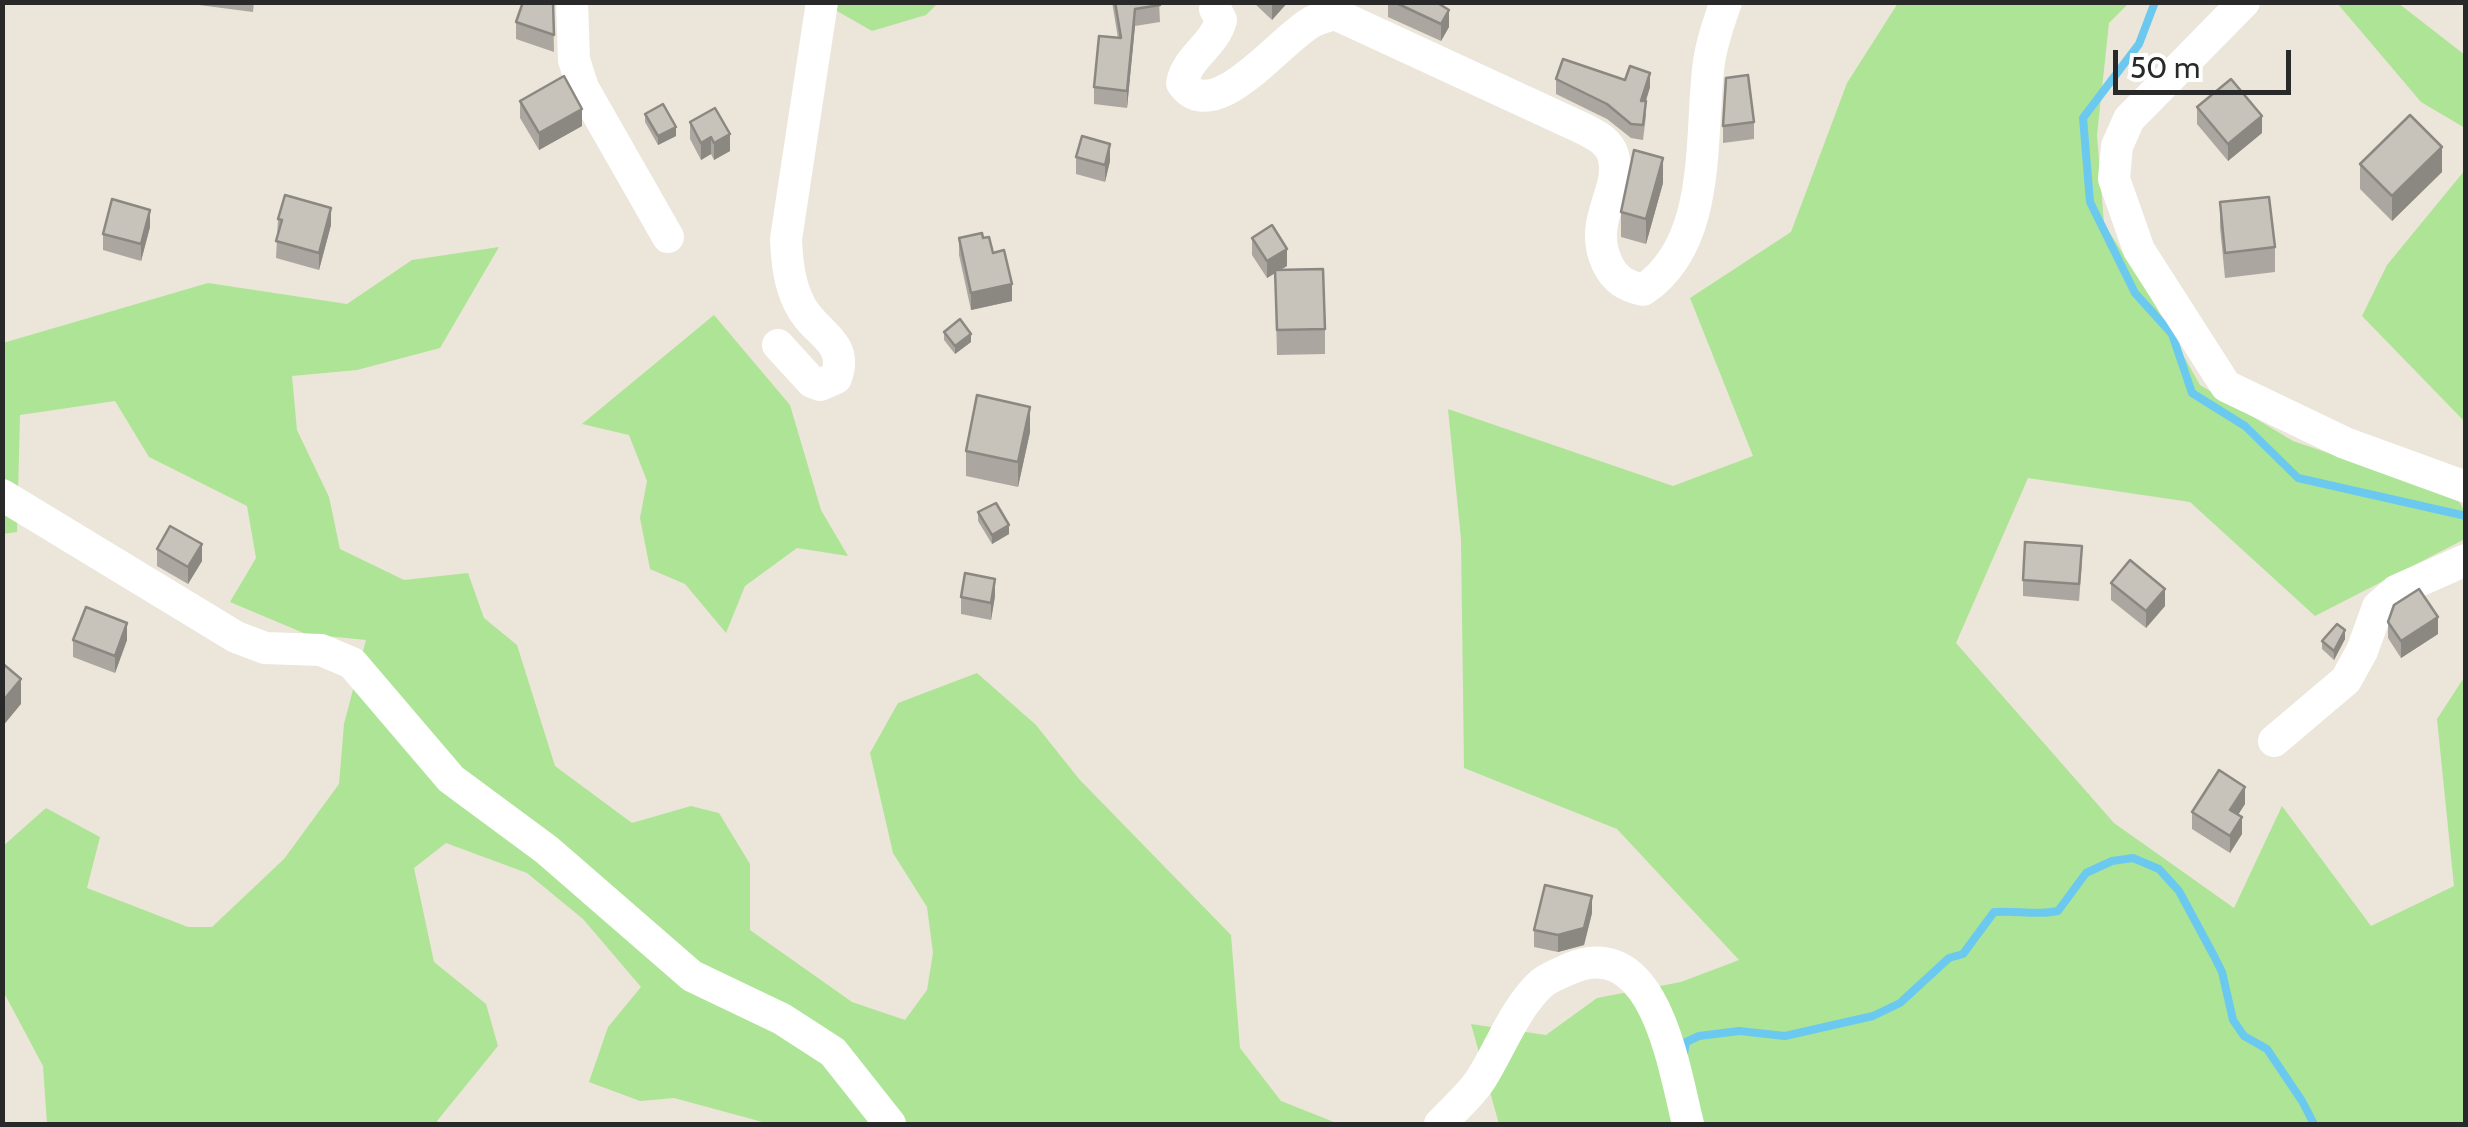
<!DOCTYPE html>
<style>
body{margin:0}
#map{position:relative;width:2468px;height:1127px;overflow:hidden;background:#ece5da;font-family:Cabin,sans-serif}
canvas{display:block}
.frame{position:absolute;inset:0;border:5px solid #292929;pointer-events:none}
.scale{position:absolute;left:2113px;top:50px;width:178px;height:45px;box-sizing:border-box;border:5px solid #292929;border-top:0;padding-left:12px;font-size:30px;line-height:35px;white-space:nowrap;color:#292929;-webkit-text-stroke:8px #fff;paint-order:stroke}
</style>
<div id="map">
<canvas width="2468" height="1127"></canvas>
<div class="frame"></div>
<div class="scale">50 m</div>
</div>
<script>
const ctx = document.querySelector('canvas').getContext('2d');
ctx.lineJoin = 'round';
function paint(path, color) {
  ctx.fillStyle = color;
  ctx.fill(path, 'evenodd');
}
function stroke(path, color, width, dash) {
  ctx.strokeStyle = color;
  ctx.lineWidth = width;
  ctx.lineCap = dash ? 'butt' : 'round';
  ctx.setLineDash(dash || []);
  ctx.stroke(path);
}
paint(new Path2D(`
 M823,3h115l-12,12 -54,16z
 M1898,3h231l-20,20 -12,112 7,89 42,65 54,96 93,56 164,56 8,16v26l-150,77 -125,-114 -162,-24 -72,165 158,180 120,85 48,-102 89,120 83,-40 -17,-167 28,-43v448h-966l-28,-100 75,11 51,-37 84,-16 58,-22 -122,-131 -153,-61 -3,-229 -13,-130 225,77 80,-30 -63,-158 101,-66 56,-149z
 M2337,3h61l67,52v73l-44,-26z
 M2465,170v252l-103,-106 25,-51z
 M499,247l-59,101 -83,22 -65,6 5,54 32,67 11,52 64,31 64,-7 16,45 33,27 38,121 77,57 59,-17 28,7 31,51v66l102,72 53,18 22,-30 6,-37 -6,-46 -34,-54 -23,-100 28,-50 79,-30 59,52 43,54 152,156 9,113 41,53 58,23h-569l-96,-26 -34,3 -51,-19 19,-55 33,-40 -58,-68 -56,-46 -81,-30 -32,25 20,94 52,42 12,42 -61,75 3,3h-393l-4,-58 -40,-75 -1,-144 44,-39 54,29 -13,51 101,39h24l72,-68 55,-75 5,-60 22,-84 -60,-6 -76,-32 26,-44 -9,-52 -98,-49 -34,-56 -95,14 -3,117 -14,2v-191l205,-60 139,21 65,-44z
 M714,315l76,90 31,105 27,46 -51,-8 -52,38 -19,47 -41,-49 -35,-15 -10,-51 7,-37 -18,-46 -47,-11z`), '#aee495');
stroke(new Path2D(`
 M2155,2l-16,42 -56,74 7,84 45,91 37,41 20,59 53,33 53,52 168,38
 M1684,1054l2,-12 13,-6 40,-5 46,5 88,-20 27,-13 49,-45 14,-4 31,-42c23,-2 41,4 64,-1l28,-38 26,-12 21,-3 26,11 20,22 35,65 8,16 11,48 11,16 23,13 35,52 12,23`), '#6bc9f0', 8);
stroke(new Path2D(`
 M572,2l2,58 9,28 85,149
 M2244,2l-115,117 -12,27 -3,33 25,71 87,136 119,57 121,44
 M1215,9l6,11c-7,26 -34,37 -39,63 32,46 99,-45 130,-61 7,-4 16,-6 23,-8l249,115c11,6 25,12 29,26 11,35 -26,64 -6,108 8,17 19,23 36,27 71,-48 56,-155 66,-228 3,-21 10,-40 17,-60
 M778,345l34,37 8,3 16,-7c14,-38 -23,-44 -37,-75 -10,-20 -12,-42 -13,-64l36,-237
 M2,495l234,142 29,11 56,2 31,13 99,116 96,71 145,126 90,43 51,33 57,72
 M2274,741l72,-61 16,-29 16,-44 18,-16 70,-31
 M1440,1124c13,-14 30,-28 41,-45 19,-30 34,-72 61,-96 7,-6 19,-10 27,-14 86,-38 105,100 119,155`), '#fff', 32);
paint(new Path2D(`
 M199,2h55l-1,10 -54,-7z
 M553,2l1,50 -38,-13v-17z
 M1112,2h47l1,20 -25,4 -8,82 -33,-4v-17l24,-49z
 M1253,2h35l-16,18z
 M1388,2h48l13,25 -8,14 -53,-24z
 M1556,79l94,8 -4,14v15l-3,24 -12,-2 -24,-19 -51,-25z
 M520,101l62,25 -43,24 -19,-32z
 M2197,107l65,26 -34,28 -31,-37z
 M645,114l31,22 -18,9 -13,-23z
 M690,122l40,29 -16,9 -3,-6 -10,6 -11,-21z
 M1754,122v17l-31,4v-17z
 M1076,157l34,4 -5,21 -29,-8z
 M2360,164l82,8 -50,49 -32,-32z
 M1663,183l-17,61 -25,-7v-25z
 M2220,202l55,45v25l-50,6 -5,-51z
 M278,219l53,6 -12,45 -43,-12z
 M150,227l-9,34 -38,-11v-16z
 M959,238h24l10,15 19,48 -41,9 -12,-55z
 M1252,238l35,28 -7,4 45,59v25l-48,1 -2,-82 -8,5 -15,-23z
 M944,332l27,10 -16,12 -11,-14z
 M1030,432l-12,55 -52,-11v-25z
 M978,512l31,22 -17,10 -14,-23z
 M157,549l45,12 -14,23 -31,-18z
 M2082,563l-3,38 -56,-5v-16z
 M2111,583l54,23 -19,22 -35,-28z
 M995,596l-4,24 -30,-6v-17z
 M2388,622l50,12 -37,24 -13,-20z
 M2345,639l-11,21 -12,-11v-8z
 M73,640h54l-12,33 -42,-16z
 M2245,804l-7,11 4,19 -12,19 -38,-24v-17z
 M1592,913l-8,32 -26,7 -24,-5v-17z`), '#aba7a0');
paint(new Path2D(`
 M1272,2h16l-16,18z
 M1135,9v17l-8,82v-17z
 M1449,10v17l-8,14v-17z
 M1650,73v14l-9,29v-15z
 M582,109v17l-43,24v-17z
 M2262,116v17l-34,28v-17z
 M676,127v9l-18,9v-9z
 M730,134v17l-16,9v-17z
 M711,137v17l-10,6v-17z
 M1110,144v17l-5,21v-17z
 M2442,147v25l-50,49v-25z
 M1663,158v25l-17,61v-25z
 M331,208v17l-12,45v-17z
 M150,210v17l-9,34v-17z
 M1287,249v17l-20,12v-17z
 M1012,284v17l-41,9v-17z
 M971,334v8l-16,12v-8z
 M1030,407v25l-12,55v-25z
 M1009,525v9l-17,10v-9z
 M202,544v17l-14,23v-17z
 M995,579v17l-4,24v-17z
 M2165,589v17l-19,22v-17z
 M2438,617v17l-37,24v-17z
 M127,623v17l-12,33v-17z
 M2345,630v9l-11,21v-9z
 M21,679v25l-19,23v-25z
 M2245,787v17l-15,23v-17z
 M2242,817v17l-12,19v-17z
 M1592,896v17l-8,32 -26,7v-17z`), '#8b8882');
const building = new Path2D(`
 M523,2h30l1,33 -38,-13z
 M1115,2h44l1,3 -25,4 -8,82 -33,-4 5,-51 22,2z
 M1394,2h42l13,8 -8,14z
 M1563,59l62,21 5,-14 20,7 -9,28h5l-3,24 -12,-1 -24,-20 -51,-25z
 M1748,75l6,47 -31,4 3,-48z
 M564,76l18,33 -43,24 -19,-32z
 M2231,79l31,37 -34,28 -31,-37z
 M663,104l13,23 -18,9 -13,-22z
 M715,108l15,26 -16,9 -3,-6 -10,6 -11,-21z
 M2410,115l32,32 -50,49 -32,-32z
 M1082,136l28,8 -5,21 -29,-8z
 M1634,150l29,8 -17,61 -25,-7z
 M285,195l46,13 -12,45 -43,-12 6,-21 -4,-1z
 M2269,197l6,50 -50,6 -5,-51z
 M112,199l38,11 -9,34 -38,-10z
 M1272,225l15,24 -20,12 -15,-23z
 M982,233l1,5 6,-1 4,16 11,-3 8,34 -41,9 -12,-55z
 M1323,269l2,60 -48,1 -2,-60z
 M960,319l11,15 -16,12 -11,-14z
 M977,395l53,12 -12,55 -52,-11z
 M996,503l13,22 -17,10 -14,-23z
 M170,526l32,18 -14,23 -31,-18z
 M2025,542l57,4 -3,38 -56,-4z
 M2130,560l35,29 -19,22 -35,-28z
 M965,573l30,6 -4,24 -30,-6z
 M2419,589l19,28 -37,24 -13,-19 6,-17z
 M86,607l41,16 -12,33 -42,-16z
 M2337,624l8,6 -11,21 -12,-10z
 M2,663l19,16 -19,23z
 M2219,770l26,17 -15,23 12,7 -12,19 -38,-24z
 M1545,885l47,11 -8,32 -26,7 -24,-5z`);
paint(building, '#c7c2ba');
stroke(building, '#8b8882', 2.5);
</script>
